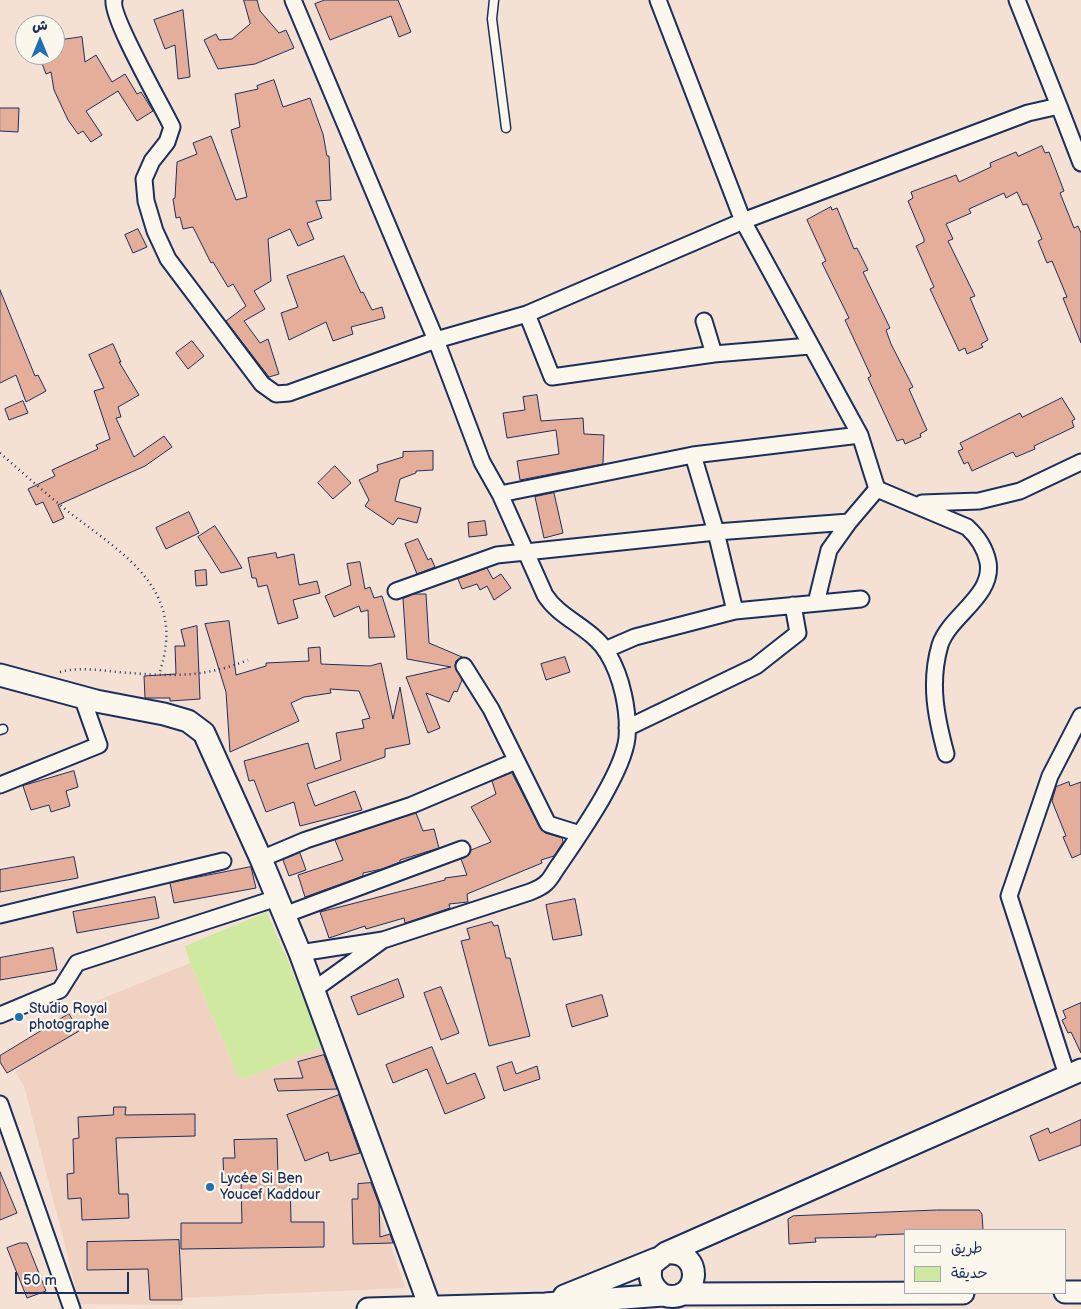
<!DOCTYPE html>
<meta charset="utf-8">
<style>
body{margin:0}
#map{position:relative;width:1081px;height:1309px;overflow:hidden;background:#f4e1d4;font-family:"Balsamiq Sans","Playpen Sans Arabic",sans-serif}
canvas{display:block}
.legend{position:absolute;left:904px;top:1229px;width:162px;height:65px;box-sizing:border-box;background:#fbf7ec;border:1px solid #a1a7b3;margin:0;padding:6px 9px;list-style:none;font-size:15px;color:#1b2f5e}
.legend li{display:flex;align-items:center;gap:10px;height:25px}
.legend b{width:25px;border:1px solid #a1a7b3}
.north{position:absolute;left:15px;top:15px;width:50px;height:50px;box-sizing:border-box;background:#fbf7ec;border:1px solid #a1a7b3;border-radius:50%;rotate:0deg;font-size:14px;font-weight:700;line-height:20px;text-align:center;color:#1b2f5e}
.north::after{content:'';display:block;margin:auto;width:18px;height:22px;background:#1f6fb2;clip-path:polygon(50% 0,100% 100%,50% 72%,0 100%)}
.scale{position:absolute;left:15px;top:1272px;width:114px;height:22px;box-sizing:border-box;border:2px solid #1b2f5e;border-top:0;padding-left:6px;font-size:15px;line-height:18px;white-space:nowrap;color:#1b2f5e;-webkit-text-stroke:4px #fbf7ec;paint-order:stroke}
</style>
<div id="map">
<canvas width="1081" height="1309"></canvas>
<ul class="legend">
<li><b style="height:6px;background:#fbf7ec"></b>طريق</li>
<li><b style="height:14px;background:#cfeaa0"></b>حديقة</li>
</ul>
<div class="north">ش</div>
<div class="scale">50 m</div>
</div>
<script>
const ctx = document.querySelector('canvas').getContext('2d');
ctx.lineJoin = 'round';
function paint(path, color) {
  ctx.fillStyle = color;
  ctx.fill(path, 'evenodd');
}
function stroke(path, color, width, dash) {
  ctx.strokeStyle = color;
  ctx.lineWidth = width;
  ctx.lineCap = dash ? 'butt' : 'round';
  ctx.setLineDash(dash || []);
  ctx.stroke(path);
}
function write(font, color, halo, rows, align = 'center') {
  ctx.font = font + ' "Balsamiq Sans",sans-serif';
  ctx.lineWidth = 4.5;
  ctx.setLineDash([]);
  ctx.textBaseline = 'middle';
  ctx.strokeStyle = halo;
  ctx.fillStyle = color;
  for (const [text, x, y, turn = 0] of rows) {
    ctx.save();
    ctx.translate(x, y);
    ctx.rotate((+turn || 0) * Math.PI / 180);
    ctx.textAlign = isNaN(turn) ? turn : align;
    if (halo) ctx.strokeText(text, 0, 0);
    ctx.fillText(text, 0, 0);
    ctx.restore();
  }
}
paint(new Path2D(`
 M190,963l48,113 6,3 80,-33 81,242 -223,10 1,7 -103,-1 -56,-218 -9,-14 47,-40 -3,-16z`), '#f0d2c3');
paint(new Path2D(`
 M267,912l57,134 -80,33 -6,-3 -48,-113 -5,-17z`), '#cfeaa0');
const building = new Path2D(`
 M244,0h13l3,11 19,22 7,-3 8,18 -39,16 -37,5 -14,-29 12,-6 3,6 13,-1 18,-15z
 M325,0h73l13,32 -12,5 -8,-21 -61,24 -15,-36z
 M183,10l7,67 -12,2 -3,-34 -10,4 -11,-29z
 M82,37l3,25 11,-7 16,27 13,-8 12,20 4,-2 12,19 -16,10 -19,-30 -32,20 16,24 -11,7 -8,-11 -5,3 -10,-14 -14,-30 -3,-18 -5,2 -7,-19h16v-14z
 M274,80l9,27 27,-9 13,36 4,22h2l2,44 -15,1 6,17 -15,5 7,16 -16,7 -8,-17 -22,10 3,42 -17,10 11,18 -21,12 16,22 8,-4 11,35 -10,3 -43,-56 20,-15 -13,-22 -5,3 -15,-25 -2,1 -18,-36 -10,2 -3,-12 -4,1 -3,-19 2,-1 2,-36 20,-8 -4,-11 18,-7 25,64 11,-3 -16,-67 9,-3 -5,-33 23,-5 -1,-3z
 M0,108h19l-1,24 -18,-1z
 M1042,146l3,7 4,-1 15,39 -4,2 14,35 4,-2 3,7v110l-18,-45 4,-1 -15,-36 -5,2 -9,-22 4,-2 -15,-35 -4,1 -6,-13 -11,6 -2,-5 -35,16 2,4 -25,11 7,15 -5,2 27,55 -5,2 18,42 -7,4 2,3 -16,7 -2,-6 -6,3 -29,-62 4,-2 -18,-41 8,-4v-3l-16,-38 5,-3 -2,-6 45,-17 3,7 32,-15 -1,-4 26,-11 2,4z
 M831,207l1,3 5,-2 17,41 3,-1 11,22 -5,2 27,56 -4,2 5,14 22,43 -4,2 18,41 -7,4 1,3 -16,7 -2,-5 -6,2 -29,-63 3,-2 -26,-56 4,-2 -27,-55 4,-2 -19,-41z
 M138,229l9,18 -14,6 -8,-18z
 M344,256l17,37 2,-1 9,18 10,-3 3,11 -34,9 2,7 -20,7 -7,-19 -37,18 -8,-27 17,-6 -11,-31z
 M0,290l35,86 3,-1 8,16 -20,11 -10,-27 -16,8z
 M192,341l12,15 -16,13 -12,-16z
 M113,344l8,18h-2l20,33 -21,12 3,10 -5,1 18,39 30,-21 8,11 -27,19 -87,39 6,13 -11,5 -10,-21 -7,3 -8,-16 27,-13 -3,-6 46,-21 -2,-4 14,-6 -16,-48 10,-3 -15,-33z
 M537,395l4,26 42,-3 1,16 20,1 -1,29 -83,16 -3,-19 42,-7 -3,-24 -49,8 -4,-25 22,-3 -2,-13z
 M1062,398l13,21 -3,2 2,6 -40,19 1,3 -19,8 -3,-5 -41,19 -4,-9 -4,2 -6,-13 5,-2 -3,-6 60,-30 2,4z
 M23,401l5,12 -19,7 -4,-11z
 M433,451v19l-17,1v2l-16,6 -5,22 26,7 -4,15 -19,-5 -5,7 -28,-19 4,-6 -10,-20 19,-9 -1,-6 26,-8v-5z
 M335,466l16,17 -18,16 -15,-16z
 M554,493l9,40 -19,5 -9,-41z
 M189,512l10,21 -33,16 -10,-21z
 M485,521l2,14 -18,2 -1,-14z
 M215,526l21,32 6,10 -21,5 -23,-36z
 M418,539l10,21 3,-2 4,9 -18,7 -12,-30z
 M276,553l1,5 17,-4 5,31 18,-4 3,12 -27,7 5,18 -20,6 -11,-39 -9,2 -2,-9h-4l-4,-20z
 M360,562l5,27 5,-2 4,11 8,-2 13,41 -26,1 -1,-28 -7,2 -2,-6 -25,11 -9,-21 26,-11 -4,-21z
 M487,568l6,11 8,-5 10,14 -17,12 -7,-14 -7,4 -3,-6 -15,5 -4,-10z
 M206,570l1,15 -11,1 -1,-15z
 M414,594h12l3,49 33,14 -6,4 -1,5 7,14 -5,12 -3,-1 -5,11 -23,-9 14,35 -12,5 -22,-56 45,-10 -44,-8 -4,-60z
 M229,621l7,54 30,-9v-3l43,-2 -1,-13 12,-1 1,17 49,2 11,-3 12,56 7,-32 10,57 -25,5v8l-78,27 8,22 40,-15 7,19 -62,16 -6,-24 -28,10 -12,-32 -5,1 -5,-20 64,-18 7,26 26,-9 -5,-27 28,-5 -2,-8 8,-2 -11,-27 -29,-2 1,4 -27,4 -13,6 8,18 -69,31 -4,-60 -21,-68z
 M197,626l3,73 -30,2v-3h-25l-1,-22 32,-2 -1,-28h10l-4,-16z
 M565,657l5,15 -24,8 -5,-16z
 M74,771l4,16 -12,4 4,15 -19,6 -2,-7 -18,5 -8,-24z
 M512,773l28,55 5,5 17,5 1,4 -9,14 -13,4 1,3 -75,31 1,8 -19,2 1,4 -45,15 -1,-5 -38,11 -1,-3 -36,12 -9,-26 125,-32v-2l22,-3 -6,-16 8,-4 2,-5 20,-8 -20,-35 25,-13 -4,-13z
 M1069,782l1,4 11,-4v72l-9,4 -9,-21 3,-1 -14,-35 4,-14z
 M416,813l7,18 11,-2 5,19 -39,12v2l-18,7 -19,4v3l-58,21 -7,-22 45,-15 -8,-20z
 M300,853l6,17 -17,6 -6,-16z
 M74,857l4,21 -78,14v-22z
 M251,867l5,21 -82,15 -4,-20z
 M155,897l4,21 -82,15 -4,-21z
 M575,899l7,36 -29,5 -7,-35z
 M492,922l2,4 4,-1 8,33h4l20,78 -41,10 -28,-105 9,-2 -3,-10z
 M53,948l4,22 -57,10v-22z
 M398,979l6,18 -46,18 -7,-18z
 M441,987l18,46 -18,7 -17,-47z
 M602,995l6,21 -36,11 -6,-22z
 M1081,1003v50l-10,-21 -3,1 -6,-13 4,-2 -3,-7z
 M69,1014l10,17 -72,42 -7,-11v-6z
 M432,1047l15,37 28,-11 10,25 -40,16 -18,-45 -34,14 -7,-18z
 M324,1055l13,34 -59,2 -4,-12 29,-1 -5,-16z
 M512,1062l4,12 21,-8 3,13 -36,12 -7,-24z
 M339,1095l21,58 -30,8 -2,-9 -23,9 -18,-46z
 M114,1107h12l-1,8 70,-1v22l-79,2 3,56h9l1,24 -47,2 -1,-22 -13,1 -1,-25 7,-1 -1,-34 6,-1 -1,-21 35,-2z
 M1081,1120v25l-42,16 -9,-25 18,-8 2,5z
 M277,1139l1,38h12l1,45h33v25l-143,2v-26h61l-1,-42 -17,1 -1,-24h12l-1,-18z
 M0,1172l17,41 -17,7z
 M371,1183l8,21 1,33 10,-3 3,9 -40,1 -1,-45h6v-15z
 M937,1210h42l3,4 1,16h-78v4l-29,1v2l-61,1 1,4 -27,2 -1,-25 5,-3z
 M179,1240l3,60h-32l-2,-31 -61,1v-28z
 M20,1243h7l19,48 -19,7 -20,-50z`);
paint(building, '#e5ae9b');
stroke(building, '#1b2f5e', 1);
const lane = new Path2D(`
 M494,0l-2,19 14,109
 M0,730l3,-1`);
const street = new Path2D(`
 M114,0c-4,16 48,106 58,127l-5,15 -15,19 -8,18 2,22 9,30 13,28 94,125 14,10 13,-1 147,-53 46,122 18,32 45,101c15,24 48,33 63,59 14,23 21,57 19,84 -4,35 -47,96 -68,127 -4,5 -8,14 -13,18 -4,4 -11,7 -16,9l-147,48
 M293,0l143,340 91,-26 216,-93 285,-108 31,-7 22,57
 M658,0l85,221 117,214 17,54 90,38c11,10 18,20 21,35 6,34 -38,53 -48,83 -11,38 -4,72 6,109
 M1017,0l42,106
 M527,314l25,63 162,-23 96,-8
 M704,321l10,33
 M693,455l23,77 19,79
 M500,494l193,-39 167,-20
 M922,503l57,-2 41,-10 61,-29
 M396,591l101,-36 219,-23 133,-10 28,-33
 M816,603l13,-53 20,-28
 M605,650l30,-13 100,-26 126,-12
 M464,666l27,43 57,115 32,10
 M627,728l129,-62 42,-33 -5,-28
 M0,785l99,-40 -17,-48
 M261,859l45,-19 106,-35 104,-44
 M0,915l223,-54
 M284,915l178,-66
 M300,953l83,-13 -68,49
 M0,1015l60,-25 17,-27 200,-65
 M1067,1075l-58,-179 41,-120 31,-60
 M0,1104l72,205`);
const secondary = new Path2D(`
 M0,675l96,26 68,13 24,7 16,12 57,126 39,94 130,354
 M666,1253l415,-183
 M1065,1292h16
 M682,1294l281,-1
 M564,1296l92,-37
 M368,1309l177,-5 118,-9c37,11 43,-46 3,-42l-14,11c-4,13 -1,23 11,31`);
stroke(lane, '#1b2f5e', 11);
stroke(street, '#1b2f5e', 19);
stroke(secondary, '#1b2f5e', 25);
stroke(new Path2D(`
 M0,453c23,20 46,41 70,60 56,43 118,78 89,161
 M60,672c19,-5 39,-2 58,0 49,4 83,7 130,-12`), '#1b2f5e', 2.5, [1, 4]);
stroke(lane, '#fbf7ec', 8);
stroke(street, '#fbf7ec', 15);
stroke(secondary, '#fbf7ec', 21);
for (const [x, y, r, color] of [
 [19,1017,5,"#1f6fb2"],
 [210,1187,5,"#1f6fb2"]
]) {
  const dot = new Path2D();
  dot.arc(x, y, r, 0, 2 * Math.PI);
  ctx.fillStyle = color;
  ctx.fill(dot);
  stroke(dot, '#fbf7ec', 2);
}
write('14px', '#1b2f5e', '#fbf7ec', [
 ["Studio Royal",29,1009],
 ["photographe",29,1025],
 ["Lycée Si Ben",220,1179],
 ["Youcef Kaddour",220,1195]
], 'left');
</script>
